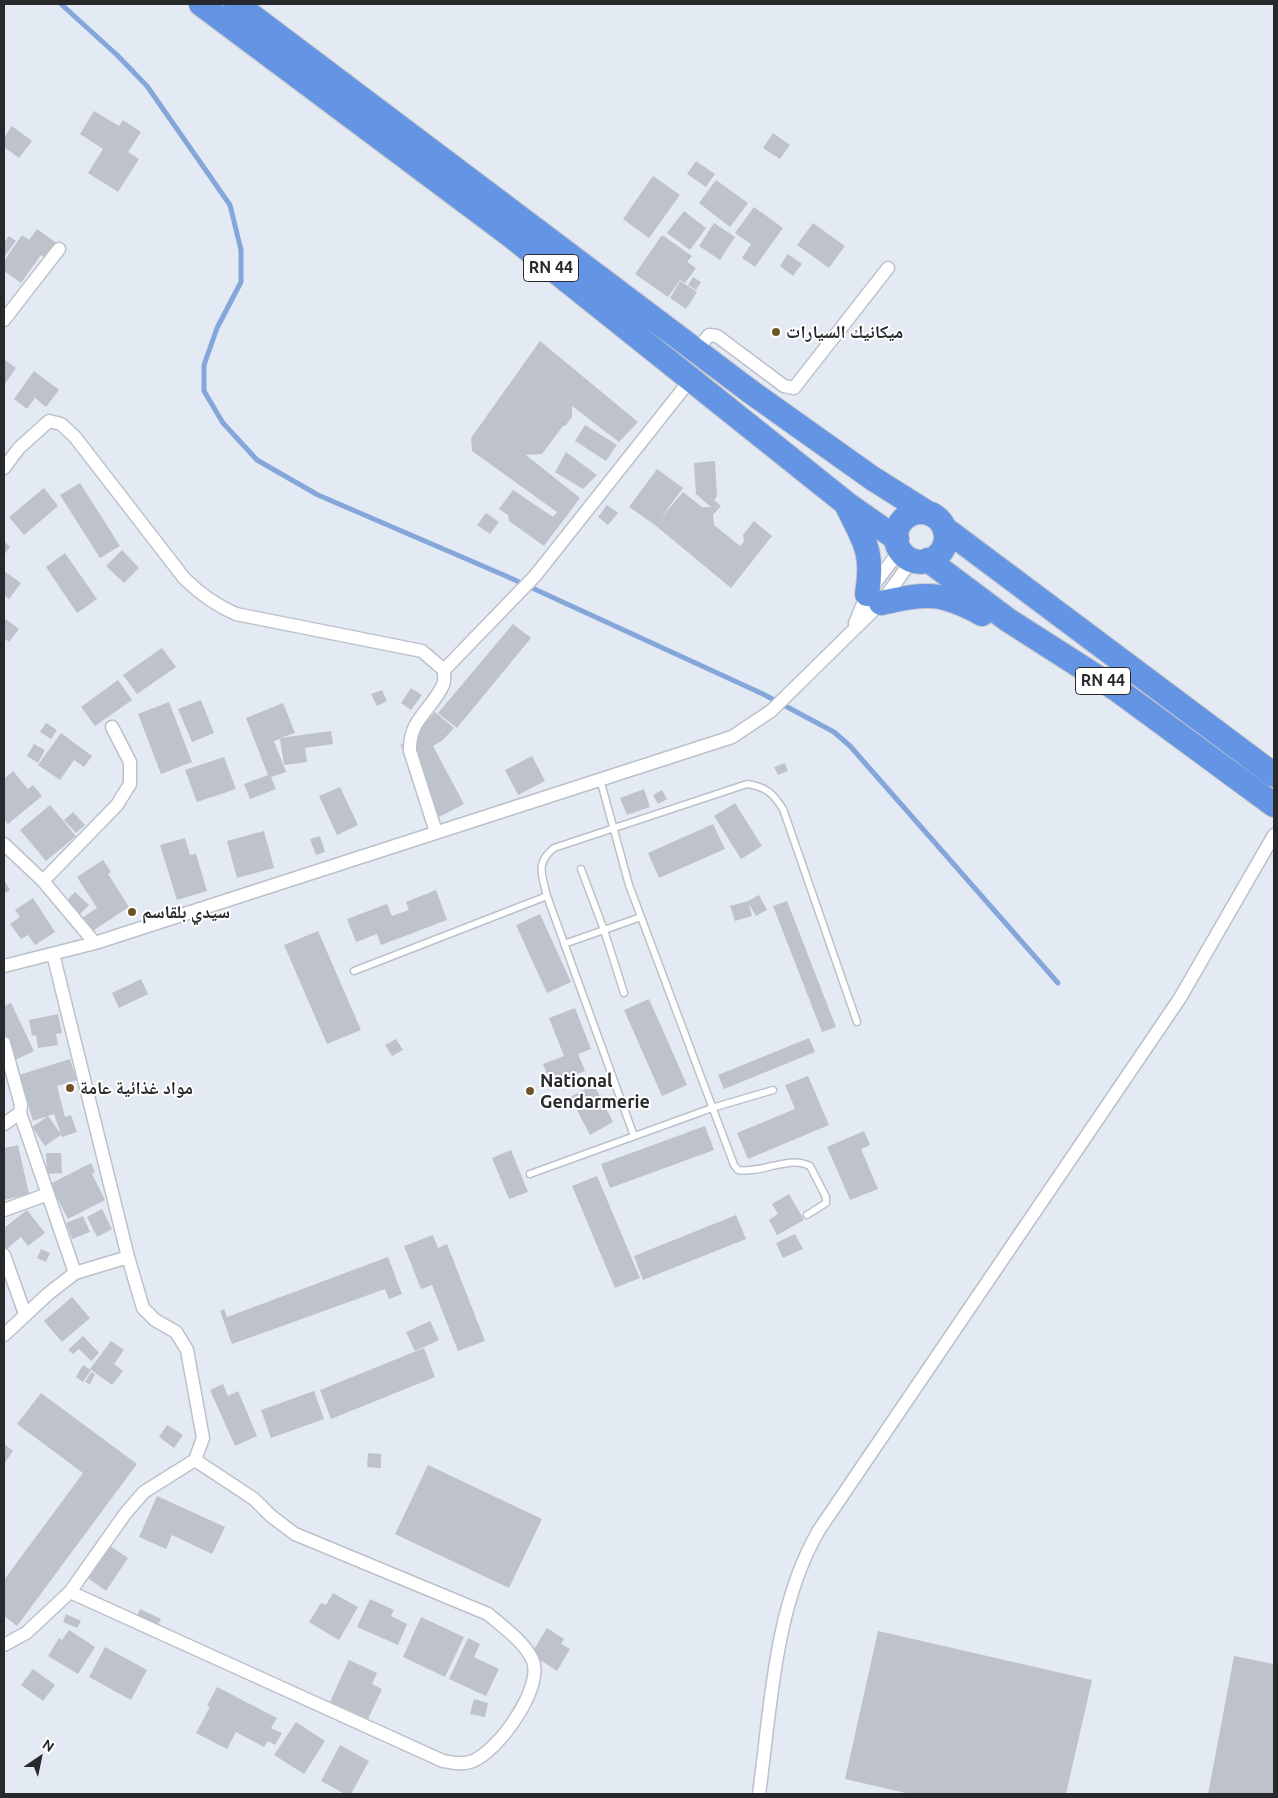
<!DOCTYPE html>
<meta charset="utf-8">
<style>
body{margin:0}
#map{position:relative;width:1278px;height:1798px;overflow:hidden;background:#e4eaf3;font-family:Ubuntu,sans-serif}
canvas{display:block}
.frame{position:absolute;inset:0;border:5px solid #27292d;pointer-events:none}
.north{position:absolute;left:15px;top:1733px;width:50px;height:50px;-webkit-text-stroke:4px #fff;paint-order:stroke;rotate:34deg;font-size:14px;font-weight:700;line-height:20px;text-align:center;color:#27292d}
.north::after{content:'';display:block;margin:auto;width:18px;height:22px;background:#27292d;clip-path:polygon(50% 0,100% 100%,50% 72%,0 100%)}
</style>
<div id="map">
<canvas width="1278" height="1798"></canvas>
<div class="frame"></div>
<div class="north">N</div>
</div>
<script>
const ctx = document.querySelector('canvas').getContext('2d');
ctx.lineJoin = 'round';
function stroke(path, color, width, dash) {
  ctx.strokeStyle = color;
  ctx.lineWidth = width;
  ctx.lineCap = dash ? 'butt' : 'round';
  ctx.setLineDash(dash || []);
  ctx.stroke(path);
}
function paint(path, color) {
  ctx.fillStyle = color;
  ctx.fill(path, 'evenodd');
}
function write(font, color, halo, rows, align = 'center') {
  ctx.font = font + ' Ubuntu,"Noto Naskh Arabic",sans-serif';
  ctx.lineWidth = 4;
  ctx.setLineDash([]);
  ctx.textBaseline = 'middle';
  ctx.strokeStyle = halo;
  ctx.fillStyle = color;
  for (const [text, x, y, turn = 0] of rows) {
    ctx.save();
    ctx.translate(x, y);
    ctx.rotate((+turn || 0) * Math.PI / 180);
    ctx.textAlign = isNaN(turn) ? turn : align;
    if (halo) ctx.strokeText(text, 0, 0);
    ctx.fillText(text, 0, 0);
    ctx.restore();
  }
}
stroke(new Path2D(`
 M61,4l56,51 30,31 83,119 11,45v32l-24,46 -13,37v26l19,32 34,37 61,35 188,81 257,118 71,38 16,14 208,237`), '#85a6db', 5);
paint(new Path2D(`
 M94,111l25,15 4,-6 18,12 -13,20 11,7 -21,33 -30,-19 15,-24 -23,-15z
 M12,126l20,15 -13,17 -15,-11v-9z
 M773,133l17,12 -10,14 -17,-11z
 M696,161l19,13 -9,13 -19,-13z
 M653,176l27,19 -31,43 -26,-19z
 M716,180l32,23 -18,24 -31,-24z
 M754,207l29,21 -28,39 -13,-9 9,-14 -16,-11z
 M684,211l22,17 -16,22 -23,-17z
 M714,223l21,14 -15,23 -21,-14z
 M813,223l32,23 -16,22 -32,-23z
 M37,229l21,15 -12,15 -5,-4 -20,28 -17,-12v-10l18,-26 7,5z
 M662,235l30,21 -5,6 9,6 -11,15 -5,-3 -12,17 -33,-23z
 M9,236l7,5 -12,16v-15z
 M788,254l14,10 -9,12 -13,-10z
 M693,277l8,5 -5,8 -8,-5z
 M680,281l17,11 -11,17 -16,-11z
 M540,341l98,81 -19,20 -47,-36v11l-6,8 -3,1 -21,28 -16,1 54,43 -36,48 -35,-25 -1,-6 -9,-6 14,-19 40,27 4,-5 -85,-61 -1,-13z
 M4,359l12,9 -12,17z
 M34,371l25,19 -13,17 -11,-9 -8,11 -13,-10z
 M585,425l32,20 -11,16 -31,-20z
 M566,452l31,23 -14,14 -28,-17z
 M715,461l2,35 -3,4 7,6 -8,9 1,10 26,21 4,-5 -1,-6 11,-14 18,15 -41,52 -76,-63 -26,-18 28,-38 26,19 -23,31 23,-27 19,15h9l-15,-13 -2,-31z
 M80,483l40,63 -20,12 -40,-63z
 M44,488l14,18 -34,29 -15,-18z
 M607,505l11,8 -10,12 -10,-8z
 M486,513l13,9 -9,12 -13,-9z
 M4,541l6,6 -6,8z
 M122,550l17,18 -15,15 -18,-17z
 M65,553l32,46 -20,14 -31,-46z
 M4,571l17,12 -12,16 -5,-4z
 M4,618l15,11 -10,13 -5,-4z
 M513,624l18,14 -74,90 -19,-15z
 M162,648l14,19 -39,27 -14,-19z
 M118,680l14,20 -37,26 -14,-19z
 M411,688l11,7 -11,15 -10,-7z
 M382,690l5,11 -10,5 -6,-12z
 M201,700l13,33 -22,9 -14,-33z
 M169,702l23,60 -31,12 -23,-60z
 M283,703l12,30 -15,5 51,-7 2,13 -28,4 2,14 -23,3 -4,-26 -6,2 12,31 -15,5 5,12 -26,10 -6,-15 24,-9 -22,-57z
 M435,712l19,16 -11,12 -10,6 31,58 -25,13 -40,-75 3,3 15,-13z
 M46,723l11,7 -6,9 -11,-7z
 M61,733l31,23 -8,11 -10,-7 -14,20 -22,-15z
 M34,744l11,6 -7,13 -11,-7z
 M532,756l13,25 -27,14 -13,-25z
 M224,757l12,32 -39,13 -12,-32z
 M785,763l3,8 -10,4 -4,-8z
 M13,771l15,18 5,-4 9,11 -34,28 -4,-5v-40z
 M340,787l18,38 -21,10 -18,-39z
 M644,789l6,18 -23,8 -7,-17z
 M662,790l5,9 -9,5 -5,-9z
 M735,803l27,43 -21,13 -27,-43z
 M50,805l26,31 -30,25 -26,-31z
 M73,812l12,13 -9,8 -12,-13z
 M713,824l12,25 -66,29 -11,-25z
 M264,831l10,37 -37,10 -10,-37z
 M320,836l5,16 -9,3 -6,-16z
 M185,838l5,17 6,-1 11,37 -30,9 -17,-55z
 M103,860l8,12 -3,2 21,33 -38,25 -9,-14 15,-10 -20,-31z
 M4,880l6,10 -6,4z
 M436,890l11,30 -66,25 -4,-11 -21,8 -9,-23 40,-15 5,12 17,-6 -3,-8z
 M75,892l14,13 -10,10 -14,-13z
 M759,895l8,15 -11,6 -7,-12 3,12 -17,5 -5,-15 18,-5z
 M33,898l22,34 -20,13 -7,-10 -7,4 -11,-15 10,-7 -5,-7z
 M787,901l49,126 -14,5 -49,-126z
 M540,914l31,68 -24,11 -31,-68z
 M318,931l43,99 -34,14 -43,-99z
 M141,979l7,15 -29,14 -7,-15z
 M649,999l38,86 -25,11 -38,-86z
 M11,1003l23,48 -19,9 -11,-23v-31z
 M575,1008l16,41 -13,5 7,17 -34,13 -8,-20 21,-8 -15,-38z
 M58,1014l4,19 -6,1 2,11 -20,3 -2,-13 -4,1 -3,-16z
 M809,1038l6,14 -91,37 -6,-14z
 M396,1039l7,11 -11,6 -7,-11z
 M70,1059l7,21 -20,6 8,31 6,-2 6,17 -15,5 -1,-2 -16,11 -13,-19 16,-11 13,18 -7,-20 -21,7 -14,-46z
 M808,1076l21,49 -81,34 -11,-26 58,-24 -10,-24z
 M594,1085l19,37 -23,13 -20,-38z
 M705,1126l9,24 -104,38 -9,-24z
 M864,1131l6,14 -9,4 17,40 -28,11 -23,-53z
 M18,1145l11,49 -25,6v-52z
 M511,1150l17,42 -19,7 -17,-41z
 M46,1153h15l1,20 -15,1z
 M91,1163l4,9 -3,2 13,26 -37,19 -18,-35z
 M597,1176l43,102 -25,10 -43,-102z
 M789,1194l15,26 -27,15 -8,-15 9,-6 -6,-10z
 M102,1209l10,20 -15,8 -10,-20z
 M27,1210l18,23 -17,13 -7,-9 -16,13 -1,-22z
 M736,1215l10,24 -103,41 -9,-24z
 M83,1216l7,16 -18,7 -6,-16z
 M795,1234l8,15 -20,9 -7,-15z
 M433,1235l5,13 9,-4 38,97 -27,10 -26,-66 -11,4 -17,-43z
 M41,1249l9,4 -4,9 -9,-4z
 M388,1257l14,37 -13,5 -4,-10 -153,55 -12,-33 4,-2 3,8z
 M72,1297l18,21 -28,24 -18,-21z
 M430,1321l9,19 -24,11 -9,-19z
 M83,1336l16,17 -8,8 -12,-12 -6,5 -5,-4z
 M111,1341l13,9 -10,14 9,7 -11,14 -22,-16z
 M424,1348l11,29 -104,42 -11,-29z
 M83,1365l8,5 -8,12 -7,-5z
 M91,1372l4,2 -5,10 -5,-2z
 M223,1384l5,12 10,-5 19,45 -22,10 -25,-56z
 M314,1391l10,28 -53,19 -10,-28z
 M41,1393l96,71 -120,162 -13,-10v-36l79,-107 -66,-49z
 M167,1425l16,10 -9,13 -15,-11z
 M4,1444l9,7 -9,13z
 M368,1453l13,1v14l-14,-1z
 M428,1465l114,54 -33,69 -114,-54z
 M157,1496l68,31 -13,27 -40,-19 -6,14 -27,-12z
 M109,1545l19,13 -22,33 -20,-14z
 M333,1593l25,14 -19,33 -30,-18 12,-19 5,2z
 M370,1599l24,11 -3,6 16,8 -9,21 -41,-18z
 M140,1609l21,10 -5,9 -20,-10z
 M66,1614l15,7 -4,7 -14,-6z
 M421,1617l43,20 -19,40 -42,-20z
 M547,1628l17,11 -3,5 9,5 -13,22 -26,-17z
 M69,1630l26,17 -17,27 -30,-18 11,-18 3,2z
 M878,1631l214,49 -26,114h-156l-65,-15z
 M468,1638l12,6 -6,13 25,12 -13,27 -37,-17z
 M105,1647l42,23 -16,30 -42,-23z
 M1234,1656l40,8v130h-66z
 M349,1660l28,13 -5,11 10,5 -14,30 -38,-17z
 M33,1669l22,16 -12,16 -22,-16z
 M217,1687l60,31 -6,10 11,5 -7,12 -7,-4 -4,6 -28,-15 -9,17 -31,-16 14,-26 -3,-1z
 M474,1699l14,4 -3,14 -15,-3z
 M296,1722l29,19 -21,33 -30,-19z
 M340,1745l29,16 -18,33h-6l-24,-13z`), '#bdc2cb');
const lane = new Path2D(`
 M600,779l29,106 105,280 4,5c24,4 50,-15 72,-4l16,31v6l-19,12
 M581,869l23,61 20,63
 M547,896l87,240
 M564,944l77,-27
 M354,971l193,-75c-5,-21 -12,-33 7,-48l193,-64c19,3 26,9 36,25l74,213
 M530,1174l182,-66 61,-18`);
const street = new Path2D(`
 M4,320l55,-71
 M696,351l13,-16 8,1 67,50 10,2 94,-120
 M4,468l15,-20 30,-27 12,3 14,13 109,141c16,16 31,27 52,36l186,37 22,19c0,4 1,11 -1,15 -12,26 -34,34 -33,66l26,81
 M855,623l12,-29 33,-44
 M444,670l91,-94 156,-197
 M4,844l39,37 52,62
 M43,881l74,-76 13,-21v-22l-18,-35
 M4,966l91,-23 637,-206 39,-26 110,-108 31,-43
 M4,1043l17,62 -1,8 -16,11
 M20,1113l55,160
 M4,1210l44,-16
 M4,1255l21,59
 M4,1335l44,-41 27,-21 53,-16 -75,-303
 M70,1592l373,169c11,2 19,4 30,0 25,-10 70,-72 60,-100 -8,-19 -30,-34 -45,-47l-193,-80 -24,-18 -17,-17 -59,-39
 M4,1645l22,-12 44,-41 55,-78 19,-22 51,-32 8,-22 -16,-88 -11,-18 -21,-12 -12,-12 -15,-51
 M759,1794c12,-87 15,-187 60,-264l361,-532 94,-163`);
const highway = new Path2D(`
 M201,4l313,234 333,266 50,35
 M236,4l515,388 121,86 54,34
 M847,506c18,36 27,47 20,88
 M896 537a25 25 0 1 1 50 0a25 25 0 1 1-50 0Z
 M944,528l330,247
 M928,560l80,60 111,71 155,114
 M881,603c45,-10 59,-12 101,11`);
stroke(lane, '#bbc1ca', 9);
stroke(street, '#bbc1ca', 15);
stroke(highway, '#c7c7c8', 26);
stroke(lane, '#fff', 6);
stroke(street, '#fff', 12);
stroke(highway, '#6494e4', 24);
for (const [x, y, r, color] of [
 [776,332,5,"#6e5425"],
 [132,912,5,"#6e5425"],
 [70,1088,5,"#6e5425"],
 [530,1091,5,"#6e5425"]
]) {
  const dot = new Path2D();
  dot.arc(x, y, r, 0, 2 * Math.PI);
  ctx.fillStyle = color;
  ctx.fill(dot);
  stroke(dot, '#fff', 2);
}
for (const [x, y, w] of [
 [551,268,55],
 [1103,681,55]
]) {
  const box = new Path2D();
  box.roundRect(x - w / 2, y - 13.5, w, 27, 4);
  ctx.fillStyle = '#fff';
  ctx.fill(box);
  stroke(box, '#27292d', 1);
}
write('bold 16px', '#27292d', null, [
 ["RN 44",551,268],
 ["RN 44",1103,681]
]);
write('bold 18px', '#27292d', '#fff', [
 ["ميكانيك السيارات",786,332],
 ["سيدي بلقاسم",142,912],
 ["National",540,1081],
 ["Gendarmerie",540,1102],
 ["مواد غذائية عامة",80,1088]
], 'left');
</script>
